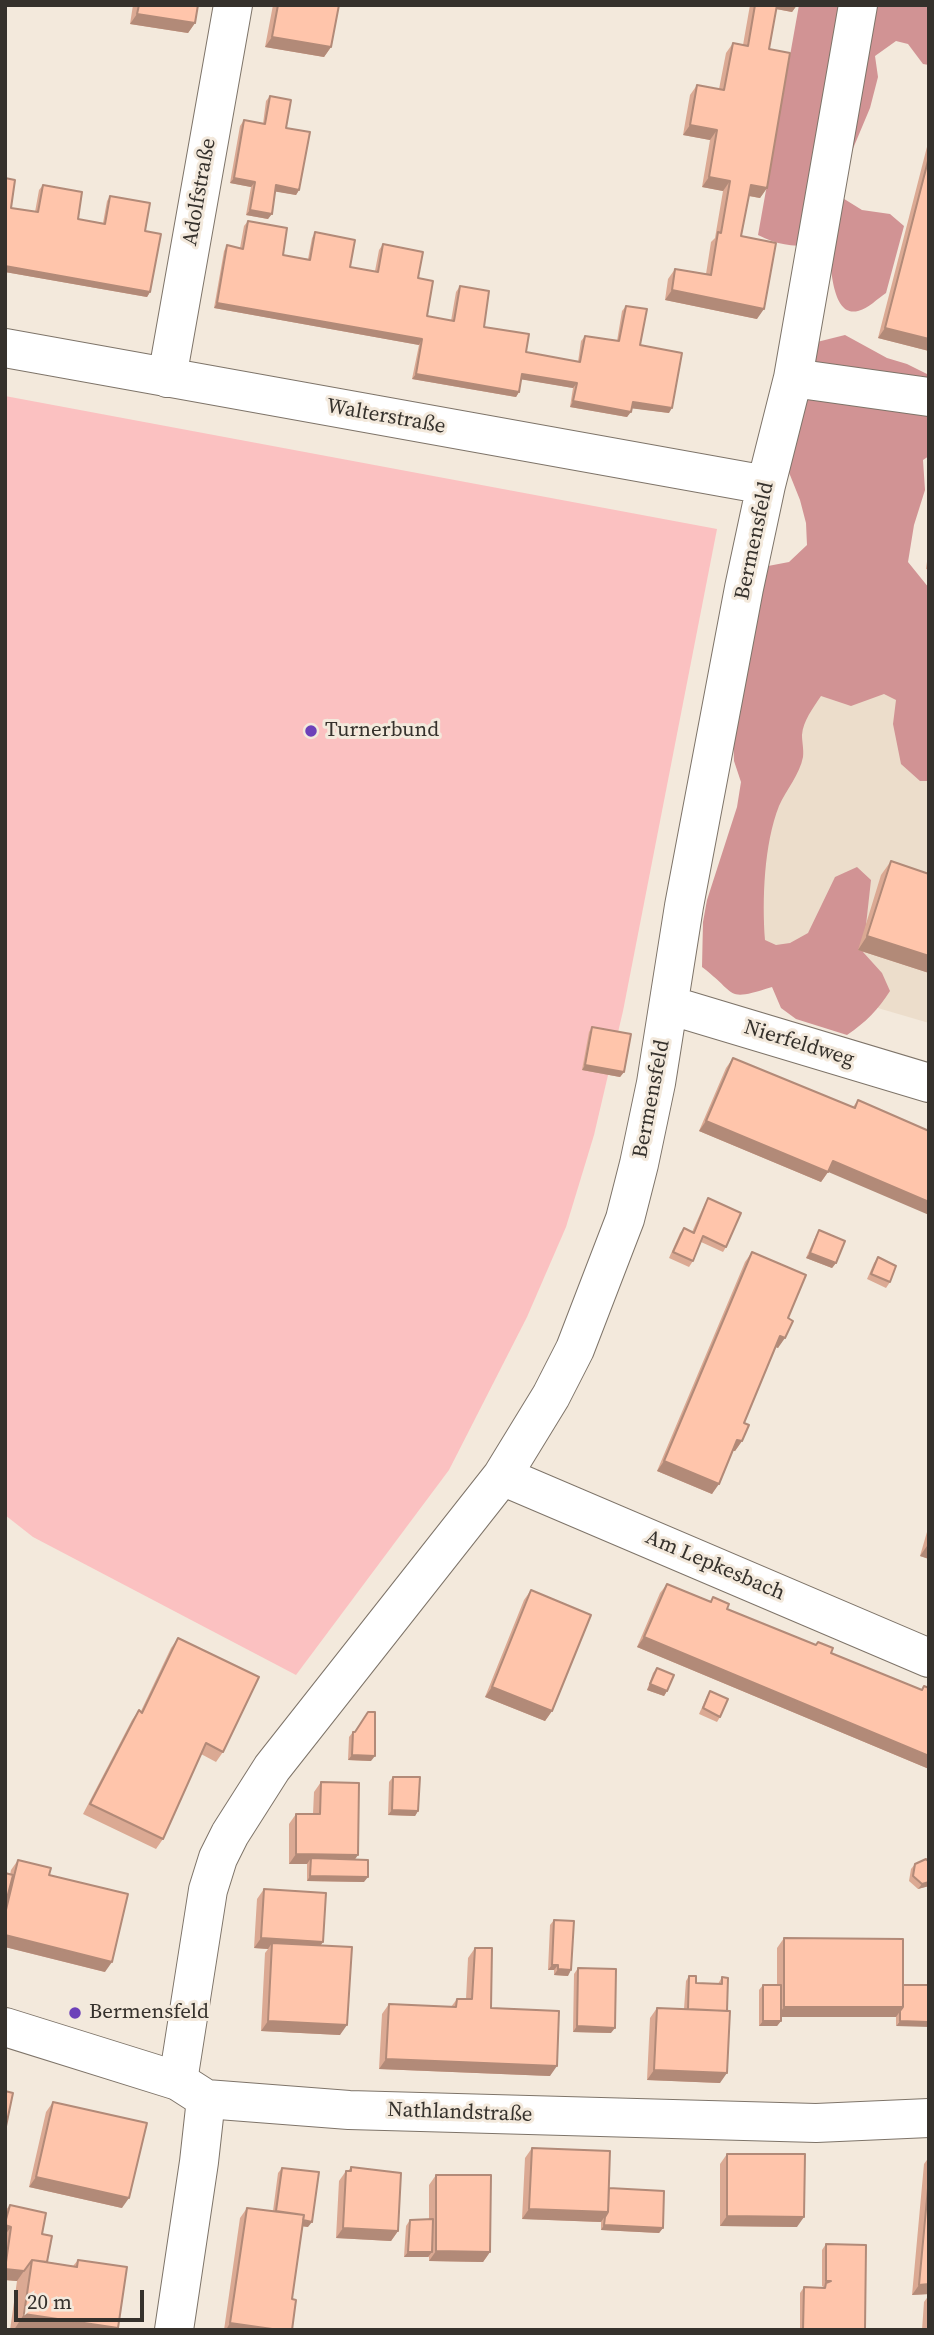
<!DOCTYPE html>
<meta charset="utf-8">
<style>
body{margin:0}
#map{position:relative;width:934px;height:2335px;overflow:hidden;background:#f3e9dc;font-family:"Source Serif 4",serif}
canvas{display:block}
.frame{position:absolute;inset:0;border:7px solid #35312c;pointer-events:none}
.scale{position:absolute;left:14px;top:2290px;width:130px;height:32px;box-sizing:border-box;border:4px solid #35312c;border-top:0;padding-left:9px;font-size:21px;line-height:24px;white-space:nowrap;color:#35312c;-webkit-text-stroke:5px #f3e9dc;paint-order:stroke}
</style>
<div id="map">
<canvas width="934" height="2335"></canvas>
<div class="frame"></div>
<div class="scale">20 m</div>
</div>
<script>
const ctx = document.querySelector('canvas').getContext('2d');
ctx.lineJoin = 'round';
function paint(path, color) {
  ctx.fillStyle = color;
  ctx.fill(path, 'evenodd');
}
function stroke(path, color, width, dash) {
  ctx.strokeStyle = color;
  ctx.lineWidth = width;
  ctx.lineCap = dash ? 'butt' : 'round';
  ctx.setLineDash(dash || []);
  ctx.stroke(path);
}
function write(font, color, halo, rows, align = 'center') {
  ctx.font = font + ' "Source Serif 4",serif';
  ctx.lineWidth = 6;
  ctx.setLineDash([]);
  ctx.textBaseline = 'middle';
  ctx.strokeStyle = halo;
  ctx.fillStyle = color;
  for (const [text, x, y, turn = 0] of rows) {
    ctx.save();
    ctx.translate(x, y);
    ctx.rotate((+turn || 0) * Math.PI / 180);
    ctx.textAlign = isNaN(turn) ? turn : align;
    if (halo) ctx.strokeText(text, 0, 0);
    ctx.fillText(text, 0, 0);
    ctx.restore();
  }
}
paint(new Path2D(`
 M807,601l122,15v407l-174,-51 -24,-16z`), '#ecddcb');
paint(new Path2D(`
 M5,396l712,133 -94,482 -29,124 -28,92 -39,90 -78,153 -153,205 -263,-138 -28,-22z`), '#fbc1c1');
paint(new Path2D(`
 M799,5h130v60l-6,-1 -15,-20 -12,-3 -21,15 3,21 -8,31 -26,62 -3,27 21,13 28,4 14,12 -18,67c-8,5 -18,16 -28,18 -27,7 -27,-49 -29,-65 -28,0 -46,2 -71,-11z
 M845,335l42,23 20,6 22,11v81l-6,4 2,30 -11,35 -6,37 21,26v193h-9l-19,-17 -8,-40 3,-24 -12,-6 -33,12 -30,-10c-8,12 -18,25 -19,39 0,7 2,15 1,22 -3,17 -17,33 -24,49 -15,38 -17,94 -14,134l11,5 14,-2 18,-10 27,-56 22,-10 14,13 -8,72 19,21 8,18c-12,19 -24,31 -43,44l-51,-16 -15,-11 -9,-21c-48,15 -33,8 -70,-20l1,-45 4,-22 30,-93 4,-25 -7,-21 -1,-28 35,-167 21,-4 18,-17 -1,-22 -6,-23 -14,-35 27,-122z`), '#d19394');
const minor = new Path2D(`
 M5,348l761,137
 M167,378l66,-373
 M793,378l136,19
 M669,1005l260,78
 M502,1476l427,182
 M178,2081l30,-191 10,-32 12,-24 42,-66 230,-292 49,-80 24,-47 50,-130 14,-55 17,-81 28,-177 60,-318 22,-103 27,-107 65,-373
 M174,2330l25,-168 7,-63`);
const tertiary = new Path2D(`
 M5,2027l173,54 28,18 143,11 467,13 113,-5`);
stroke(minor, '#7e7469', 40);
stroke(tertiary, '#7e7469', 40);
stroke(minor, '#fff', 38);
stroke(tertiary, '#fff', 38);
paint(new Path2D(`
 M133,5h65l-3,18 -7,10 -58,-9z
 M273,5h66l-8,42 -7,10 -59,-10z
 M750,5h47l-5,7 -16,-3 -7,40 -2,139 -7,10 -11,-2 -8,40 16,83 -92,-19 3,-21 7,-10 31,5 5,-32 4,-4 8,-47 -21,-4 8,-47 -27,-5 7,-40 7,-10 22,4 7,-36 7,-10 10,2z
 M270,96l16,32 13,62 -3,5 -21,-4 -7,28 -22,-4 5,-28 -21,-4 10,-57 4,-6 19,4 3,-23z
 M929,139v212l-51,-13z
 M5,178l6,30 24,4 4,-22 4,-5 35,34 25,4 4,-22 3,-5 35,35 5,61 -3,5 -142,-25z
 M248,221l35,34 25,4 4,-21 3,-6 35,35 25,4 4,-21 4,-6 35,34 9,38 24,5 5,-29 4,-6 24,41 42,25 52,10 3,-21 4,-5 32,5 5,-30 4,-5 14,39 29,68 -37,-5 -5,9 -57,-10 3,-19 -52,-9 -2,13 -3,5 -104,-18 7,-34 -205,-37 10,-57 3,-6 13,3 4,-22z
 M929,547v23l-3,-1z
 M891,861l38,13v99l-71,-23 23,-75z
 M592,1027l32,45 -4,5 -38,-7 7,-38z
 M733,1058l120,49 5,-7 -30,72 -7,10 -122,-51 27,-63z
 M708,1198l18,49 -3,5 -22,-10 -8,19 -4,6 -20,-9 11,-25 4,-5 8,4 13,-29z
 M819,1230l17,33 -4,5 -26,-10 10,-23z
 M752,1252l36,66 -10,30 -2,-1 -32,76 -2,18 -7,10h-2l-21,43 -55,-23 88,-209z
 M878,1257l12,25 -4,6 -19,-9 7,-16z
 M929,1525v34l-9,-3z
 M667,1584l43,17 3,-4 14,12 194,81 3,-4 5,2v81l-292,-122 23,-54z
 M531,1590l21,121 -7,10 -60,-24 39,-97z
 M178,1638l45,114 -7,10 -15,-8 -38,85 -7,10 -73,-35 49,-94 7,-10 2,1 30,-63z
 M657,1668l10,23 -3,5 -17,-6 6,-17z
 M710,1691l10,26 -3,5 -18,-8 8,-18z
 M353,1732l18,29 -23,-1 1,-23z
 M393,1777l25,34 -3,5 -27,-1 1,-33z
 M321,1782l33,77 10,23 -57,-1v-17h-18v-40l7,-10h17l1,-22z
 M18,1860l31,15 56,97 -100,-25v-74l5,2 1,-5z
 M915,1864l14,22 -11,3 -9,-8 2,-12z
 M264,1889l59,53 -3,4 20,89 -79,-4 4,-78 3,-4 -14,-1 3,-49z
 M554,1920l14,56 -14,-1v-5h-6l2,-45z
 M784,1938l119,47h26l-33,41v-10l-115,1v4l-4,5h-18v-36l4,-5h14v-37z
 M475,1948l16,60 59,68 -171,-7 3,-55 7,-10 62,3 6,-8h9l2,-41z
 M578,1968l33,65 -38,-1 1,-58z
 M689,1976l7,7 22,1 4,-7 -2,106 -73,-3 3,-62 7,-10 27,1 2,-28z
 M53,2102l69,106 -93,-21 17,-75z
 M532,2148l77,40 54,40 -4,5 -58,-3v-8l-79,-3 3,-61z
 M727,2154l70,73 -77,-1v-62z
 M929,2157v137l-17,1 12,-131z
 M351,2167l47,64 -7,10 -55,-3 3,-57 7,-10h2z
 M282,2168l26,59 -6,-1 -10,73v31h-68l16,-112 7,-10 26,3 5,-38z
 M436,2175l54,77 -7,10 -54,-1v-4h-25l2,-31 4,-6 19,-1v-34z
 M10,2205l32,29 5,28 26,4 5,-6 40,68 -1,2h-107l7,-49 -12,-1v-69z
 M826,2244l39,86h-65v-37l4,-6 18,1 1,-2h-1v-36z
 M929,2295v35h-7l2,-28z`), '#dba993');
paint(new Path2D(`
 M773,5h24l-5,7 -21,-4z
 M137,14l58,9 -7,10 -58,-9z
 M272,37l59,10 -7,10 -59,-10z
 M690,125l27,5 -7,10 -27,-5z
 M709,177l21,4 -7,10 -21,-4z
 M234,178l21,4 -4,5 -21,-4z
 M276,185l23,5 -3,5 -24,-4z
 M751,185l16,3 -7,10 -16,-3z
 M250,210l22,4 -4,5 -22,-4z
 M5,266l145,26 -3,5 -142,-25z
 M672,290l92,19 -7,10 -92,-19z
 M217,303l205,36 -3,6 -205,-37z
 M885,328l44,11v12l-51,-13z
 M416,374l103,18 -3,5 -104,-18z
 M522,374l55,9 -4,5 -54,-9z
 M573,401l58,11 -4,5 -57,-10z
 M633,402l39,6 -3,5 -40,-5z
 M867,936l62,20v17l-71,-23z
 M585,1065l39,7 -4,5 -38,-7z
 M706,1121l122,51 -7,10 -122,-51z
 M833,1161l96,41v13l-103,-44z
 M810,1253l26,10 -4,5 -26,-10z
 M780,1336l5,2 -7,10 -5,-2z
 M737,1440l5,1 -7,10 -5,-1z
 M664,1461l55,23 -7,10 -55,-23z
 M927,1546l2,1v12l-9,-3z
 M644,1637l285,119v13l-292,-122z
 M650,1684l17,7 -3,5 -17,-6z
 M492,1687l60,24 -7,10 -60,-24z
 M352,1755l23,1 -4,5 -23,-1z
 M392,1810l26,1 -3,5 -27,-1z
 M296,1854l62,1 -7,10 -40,-7 -4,6h-18z
 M310,1876l58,1 -4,5 -57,-1z
 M929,1882v4l-11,3 4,-5z
 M5,1935l107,27 -7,10 -100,-25z
 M261,1938l62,4 -7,10 -44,-9 -4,6 -14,-1z
 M552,1965h6l-4,5h-6z
 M558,1969l13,1 -3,6 -14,-1z
 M784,2007h119l-7,10h-119z
 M268,2021l79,4 -7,10 -79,-4z
 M763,2021h18l-4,5h-18z
 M900,2021l29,1v5l-33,-1z
 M577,2026l38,2 -4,5 -38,-1z
 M386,2059l171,7 -7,10 -171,-7z
 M654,2070l73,3 -7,10 -73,-3z
 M36,2177l93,21 -7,10 -93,-21z
 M529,2209l79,3 -7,10 -79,-3z
 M727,2216l77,1 -7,10 -77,-1z
 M275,2217l37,5 -4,5 -37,-5z
 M5,2225l6,2 -6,8z
 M604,2225l59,3 -4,5 -58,-3z
 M343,2228l55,3 -7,10 -55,-3z
 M436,2251l54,1 -7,10 -54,-1z
 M408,2252h24l-4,5h-24z
 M5,2269l19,2 -7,10 -12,-1z
 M929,2284v10l-17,1 7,-10z
 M24,2314l94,14 -1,2h-103z
 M230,2323l49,7h-53z`), '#b28a78');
const building = new Path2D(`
 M139,5h59l-3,18 -58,-9z
 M278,5h61l-8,42 -59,-10z
 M755,5h22l-8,44 21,4 -23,135 -16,-3 -10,51 35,7 -12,66 -92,-19 3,-21 36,6 7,-43 3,1 9,-52 -21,-4 8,-47 -27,-5 7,-40 27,5 9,-47 15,3z
 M270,96l21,4 -5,28 24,4 -11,58 -23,-5 -4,29 -22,-4 5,-28 -21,-4 10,-58 21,4z
 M929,157v182l-44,-11z
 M5,178l10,2 -4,28 27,4 5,-27 39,7 -4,27 27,5 5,-28 40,7 -5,28 16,3 -11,58 -145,-26z
 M248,221l39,7 -4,27 27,5 5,-28 40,8 -5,27 28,5 5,-28 40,8 -5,26 15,3 -6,35 27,5 6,-35 29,5 -5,36 45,7 -3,18 54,10 5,-26 34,5 7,-35 21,3 -7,36 42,8 -10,55 -39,-6 -2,10 -58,-11 4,-18 -55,-9 -3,18 -103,-18 6,-35 -205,-36 10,-58 16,4z
 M891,861l38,13v82l-62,-20z
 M592,1027l39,7 -7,38 -39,-7z
 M733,1058l122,50 3,-8 71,31v71l-96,-41 -5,11 -122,-51z
 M708,1198l33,15 -15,34 -23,-11 -10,25 -20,-9 11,-24 10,5z
 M819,1230l26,11 -9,22 -26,-10z
 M752,1252l54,23 -18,43 5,3 -8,17 -5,-2 -36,87 5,2 -7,16 -5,-1 -18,44 -55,-23z
 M878,1257l18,9 -6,16 -19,-8z
 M667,1584l44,18 2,-5 16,7 -2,5 89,36 2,-3 15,6 -2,5 91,37 2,-4 5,2v68l-285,-119z
 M531,1590l60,25 -39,96 -60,-24z
 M178,1638l81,39 -36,75 -17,-9 -43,96 -73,-35 49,-94 3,3z
 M657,1668l17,7 -7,16 -17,-7z
 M710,1691l18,8 -8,18 -17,-9z
 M368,1712h7v44l-23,-1 1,-23h2z
 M393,1777h27l-2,34 -26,-1z
 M321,1782l38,1 -1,72 -62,-1v-40h24z
 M311,1858l57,2v17l-58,-1z
 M926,1859l3,3v20l-7,2 -9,-8 2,-12z
 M18,1860l33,8 -2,7 79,19 -16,68 -107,-27v-21z
 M5,1873l8,2 -8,31z
 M264,1889l62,4 -3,49 -62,-4z
 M554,1920l20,1 -3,49 -13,-1v-4h-6z
 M784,1938l119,1v68h-119z
 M272,1943l80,4 -5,78 -79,-4z
 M475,1948h17l-1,60 68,3 -2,55 -171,-7 3,-55 67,3 1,-8h15z
 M578,1968l38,1 -1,59 -38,-2z
 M689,1976h7v7l26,1v-7l6,1 -1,33 -39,-2z
 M763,1985h18v36h-18z
 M903,1985h26v37l-29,-1v-10l3,-4z
 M657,2008l73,3 -3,62 -73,-3z
 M5,2091l8,2 -8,38z
 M53,2102l94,21 -18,75 -93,-21z
 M532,2148l78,3 -2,61 -79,-3z
 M727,2154h78l-1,63 -77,-1z
 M351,2167l50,6 -3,58 -55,-3 3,-57h5z
 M282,2168l37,4 -7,50 -9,-2 1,-5 -28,-4z
 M436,2175h55l-1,77 -54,-1z
 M929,2177v107l-10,1z
 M609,2188l55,3 -1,37 -59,-3 1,-8 3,-5z
 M10,2205l36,8 -4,21 10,2 -5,26 -15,-2 -8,11 -19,-2 6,-42 -6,-2v-2z
 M247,2208l57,7 -12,84 4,1 -4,30h-13l-49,-7z
 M433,2219l-1,33h-24l2,-32z
 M826,2244l40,1 -1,85h-62l1,-43 21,1 1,-5 5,-2h-5z
 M32,2260l45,7 1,-7 49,7 -9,61 -94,-14z`);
paint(building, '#ffc5ab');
stroke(building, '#b28a78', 2);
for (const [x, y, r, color] of [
 [311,731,7,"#6d41b9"],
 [75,2013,7,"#6d41b9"]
]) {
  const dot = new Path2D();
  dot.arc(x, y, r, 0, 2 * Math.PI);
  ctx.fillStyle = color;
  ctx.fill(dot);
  stroke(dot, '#f3e9dc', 2.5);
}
write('21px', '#35312c', '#f3e9dc', [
 ["Adolfstraße",200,192,-80],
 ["Walterstraße",386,417,10],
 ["Bermensfeld",755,541,-78],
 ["Nierfeldweg",799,1044,17],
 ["Bermensfeld",652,1099,-79],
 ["Am Lepkesbach",715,1566,23],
 ["Nathlandstraße",460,2113,2]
]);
write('21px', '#35312c', '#f3e9dc', [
 ["Turnerbund",325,731],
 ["Bermensfeld",89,2013]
], 'left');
</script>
